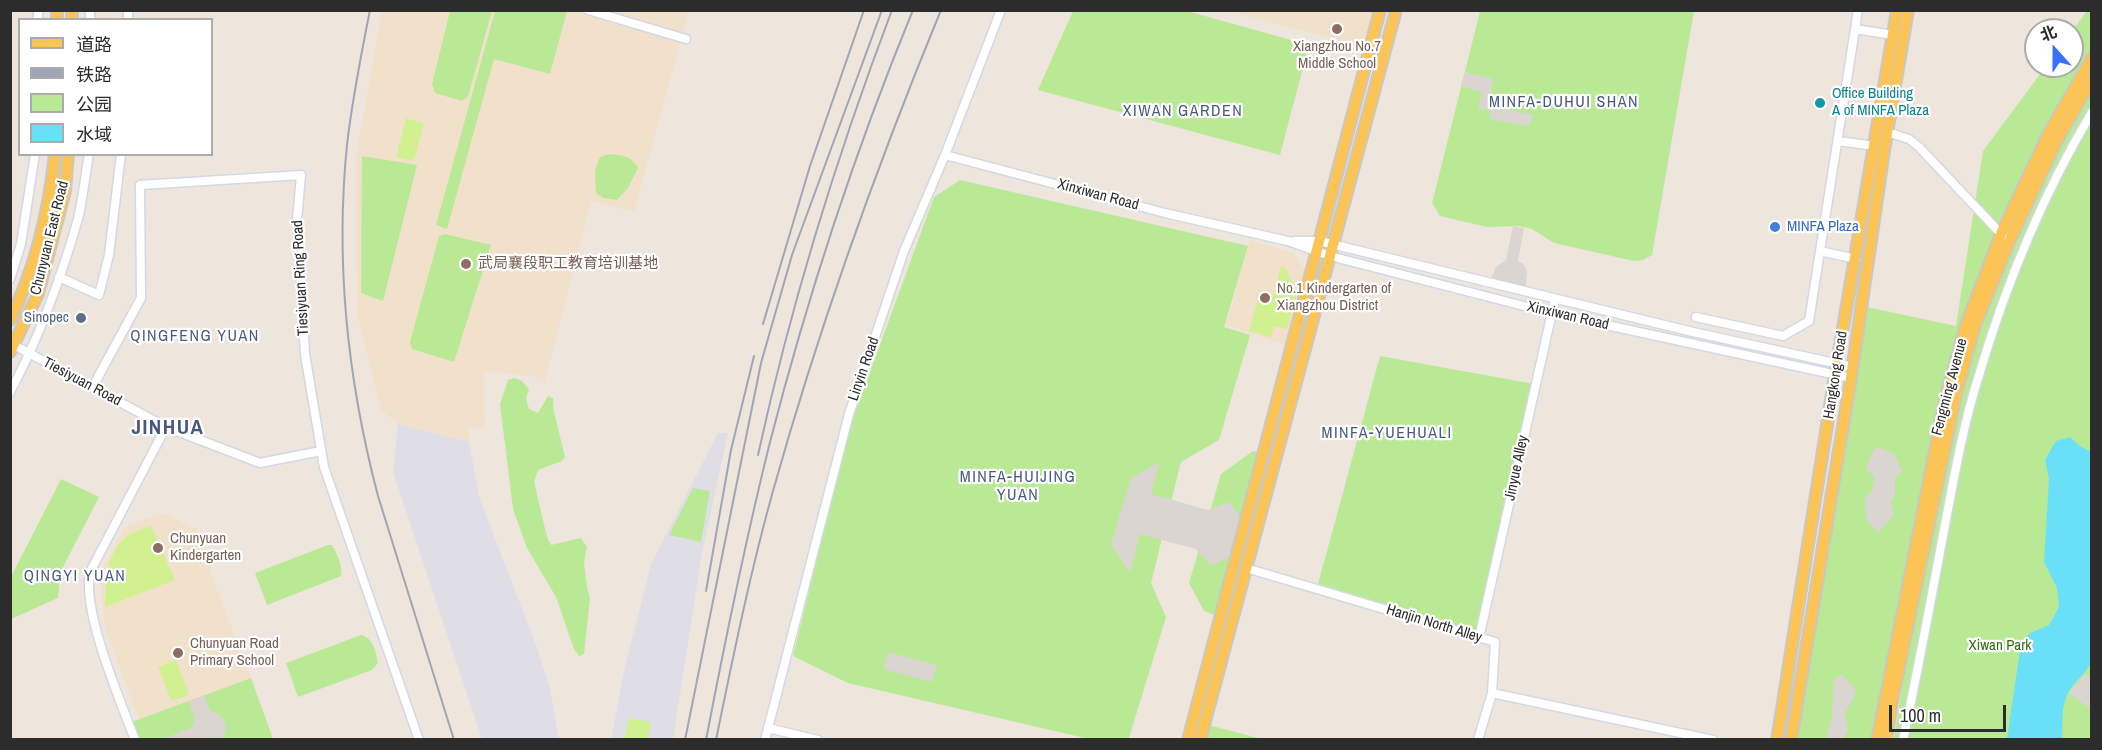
<!DOCTYPE html>
<meta charset="utf-8">
<style>
body{margin:0}
#map{position:relative;width:2102px;height:750px;overflow:hidden;background:#eee5dd;font-family:"Archivo Narrow","Noto Sans SC",sans-serif}
canvas{display:block}
.frame{position:absolute;inset:0;border:12px solid #2c2c2c;pointer-events:none}
.legend{position:absolute;left:18px;top:18px;width:195px;height:138px;box-sizing:border-box;background:#fff;border:2px solid #ababab;margin:0;padding:8px 10px;list-style:none;font-size:18px;color:#2c2c2c}
.legend li{display:flex;align-items:center;gap:12px;height:30px}
.legend b{width:30px;border:2px solid #ababab}
.north{position:absolute;left:2024px;top:18px;width:60px;height:60px;box-sizing:border-box;background:#fff;border:2px solid #ababab;border-radius:50%;rotate:339deg;font-size:16px;font-weight:700;line-height:24px;text-align:center;color:#2c2c2c}
.north::after{content:'';display:block;margin:auto;width:21px;height:27px;background:#3971ff;clip-path:polygon(50% 0,100% 100%,50% 72%,0 100%)}
.scale{position:absolute;left:1889px;top:705px;width:117px;height:27px;box-sizing:border-box;border:3px solid #2c2c2c;border-top:0;padding-left:8px;font-size:18px;line-height:21px;white-space:nowrap;color:#2c2c2c;-webkit-text-stroke:4px #fff;paint-order:stroke}
</style>
<div id="map">
<canvas width="2102" height="750"></canvas>
<div class="frame"></div>
<ul class="legend">
<li><b style="height:8px;background:#fbc455"></b>道路</li>
<li><b style="height:8px;background:#9fa5b7"></b>铁路</li>
<li><b style="height:16px;background:#bae996"></b>公园</li>
<li><b style="height:16px;background:#69e0f8"></b>水域</li>
</ul>
<div class="north">北</div>
<div class="scale">100 m</div>
</div>
<script>
const ctx = document.querySelector('canvas').getContext('2d');
ctx.lineJoin = 'round';
function paint(path, color) {
  ctx.fillStyle = color;
  ctx.fill(path, 'evenodd');
}
function stroke(path, color, width, dash) {
  ctx.strokeStyle = color;
  ctx.lineWidth = width;
  ctx.lineCap = dash ? 'butt' : 'round';
  ctx.setLineDash(dash || []);
  ctx.stroke(path);
}
function write(font, color, halo, rows, align = 'center') {
  ctx.font = font + ' "Archivo Narrow","Noto Sans SC",sans-serif';
  ctx.lineWidth = 4.5;
  ctx.setLineDash([]);
  ctx.textBaseline = 'middle';
  ctx.strokeStyle = halo;
  ctx.fillStyle = color;
  for (const [text, x, y, turn = 0] of rows) {
    ctx.save();
    ctx.translate(x, y);
    ctx.rotate((+turn || 0) * Math.PI / 180);
    ctx.textAlign = isNaN(turn) ? turn : align;
    if (halo) ctx.strokeText(text, 0, 0);
    ctx.fillText(text, 0, 0);
    ctx.restore();
  }
}
paint(new Path2D(`
 M398,424l71,18 10,55 58,151 13,41 9,50h-77l-89,-267z
 M718,433h10l-26,120 -29,186 -62,1 14,-73 26,-103z`), '#dfdee6');
paint(new Path2D(`
 M382,11h307l-55,201 -43,-11 -46,180 -15,-5 -47,-5 2,57 -16,-1v15l-71,-18 -17,-14 -24,-95 -1,-158z
 M1230,11h150l-10,37z
 M1250,240l44,13 11,18 -20,74 -59,-20z
 M162,513l34,16 16,41 -2,1 41,107 -112,42 -34,-92 -4,-36 2,-24 22,-41z`), '#f1e1cb');
paint(new Path2D(`
 M450,11h42l-24,86 -6,4 -27,-8 -3,-9z
 M495,11h72l-17,63 -56,-15 -47,170 -11,-4z
 M1073,11h114l122,34 -29,110 -242,-65z
 M1480,11h214l-42,244 -9,5 -9,1 -80,-18 -22,-14 -13,-3 -32,1 -47,-11 -8,-13z
 M2087,11h4v728h-197l49,-327 -66,327 -87,1 72,-434 94,20 27,-175 63,-85h26v-35z
 M609,154c13,1 23,2 29,14l-10,20 -11,12 -14,-2 -7,-5 -1,-23 5,-13z
 M362,156l55,9 -34,136 -22,-8z
 M960,180l288,66 -24,81 26,8 -31,105 -38,22 -30,121 15,34 -37,121 -2,2 -38,-1 -241,-56 -55,-27 57,-229 84,-230z
 M445,234l46,11 -37,117 -42,-13 -2,-7 29,-106z
 M1380,356l154,28 -56,250 -161,-46z
 M514,378l8,3 7,8 -3,9 3,11 9,4 10,-17 5,2 1,14 11,45 -3,4 -24,9 -4,12 13,55 4,8 30,-7 6,9 -3,16 3,23 3,13 -6,55 -5,2 -5,-7 -18,-52 -29,-49 -14,-39 -13,-105 8,-24z
 M1253,451l10,2 -43,164 -16,-6 -15,-28 32,-109z
 M61,479l38,18 -34,66 -5,12 -2,23 -47,21v-42z
 M693,488l17,3 -9,51 -32,-7z
 M328,545h4c5,8 11,21 9,31l-74,29 -12,-32z
 M361,635c12,2 15,17 17,28l-6,7 -74,27 -12,-34z
 M251,678l22,61h-138l-6,-16z
 M1208,725l54,14 -58,1z`), '#bae996');
paint(new Path2D(`
 M406,118l18,5 -10,38 -18,-4z
 M1281,266l4,1 12,26 -10,36 -13,-3 -3,11 -22,-6 11,-38 13,4z
 M151,526l24,54 -70,27c1,-25 0,-56 24,-72 6,-4 15,-6 22,-9z
 M176,660l13,35 -18,6 -13,-34z
 M629,718l22,4 -3,17h-24z`), '#d1f191');
paint(new Path2D(`
 M1465,72l28,7 -4,20 11,2 -1,7 35,7 -5,11 -40,-7 2,-8 -13,-3 4,-16 -21,-6z
 M1513,226l11,2 -6,33 5,3 4,7 -2,20 -36,-8 7,-16 10,-7z
 M1875,447l19,6 8,18 -7,7v17l-4,7 3,13 -16,18 -12,-14 -1,-22 7,-6 3,-12 -9,-11z
 M1159,462l-8,32 57,16 22,-8 15,23 -8,29 -26,11 -15,-16 -56,-15 -10,39 -19,-29 20,-66z
 M888,652l49,13 -5,17 -48,-13z
 M2086,673l5,7v29l-23,-16z
 M1842,674l13,15 1,5 -11,19 3,17 -6,9h-16l6,-22 2,-38z
 M204,695l6,16 10,4 4,5 2,8 -3,11h-61l29,-11 4,-9 -6,-18z`), '#dad5d0');
paint(new Path2D(`
 M2070,437l10,9 11,6v211c-6,12 -19,20 -24,32 -6,13 -4,30 -5,44h-55l14,-96 9,-10 19,-8 10,-18 -2,-19 -13,-26 5,-83 -4,-19 11,-19z`), '#69e0f8');
const minor = new Path2D(`
 M38,10v10
 M90,10v10
 M588,10l98,29
 M128,20v-10
 M1855,29l38,6
 M1887,132l22,7 10,8 84,89
 M1838,141l37,5
 M945,155l220,58 123,28 42,15 221,57 300,65
 M1294,241h25l374,91 160,35
 M1820,251l36,8
 M59,277l40,18 10,-40 12,-101
 M10,279l11,-35 14,-90
 M1696,317l87,19 26,-15 49,-311
 M14,345l152,82 94,36 61,-12
 M92,388l49,-90 -1,-113 161,-10 -4,45 8,134 19,113 95,273
 M10,392c29,-54 51,-114 68,-173 5,-21 7,-43 11,-65
 M1246,568l249,74 -3,51 221,47
 M1479,638l76,-339
 M768,728l50,12
 M135,740c-15,-40 -53,-128 -45,-168l76,-145
 M765,740l84,-326 55,-163 41,-96 56,-145
 M1478,740l14,-47
 M1903,740c15,-70 28,-140 41,-210 10,-52 19,-105 35,-155 27,-91 64,-181 113,-263`);
const major = new Path2D(`
 M57,20v-10
 M72,20v-10
 M10,320c25,-51 39,-109 45,-166
 M10,352l28,-58 27,-103 3,-37
 M1188,740l192,-730
 M1200,740l196,-730
 M1777,740l58,-365 62,-365
 M1791,740l60,-362 33,-227 24,-141
 M1877,740l69,-345 21,-73 34,-88 48,-101 43,-75
 M1886,740l7,-44 63,-302 19,-69 34,-83 48,-102 35,-61`);
stroke(minor, '#d2d8e5', 11);
stroke(major, '#c8c8c8', 14);
stroke(minor, '#fff', 8);
stroke(major, '#fbc455', 10);
stroke(new Path2D(`
 M370,10c-9,45 -18,90 -23,135 -12,118 1,237 31,351l76,244
 M763,324l47,-158 54,-156
 M758,455c33,-151 79,-300 134,-445
 M706,591l25,-141 23,-94
 M685,740l76,-377 31,-108 90,-245
 M706,740c19,-99 39,-197 63,-294 38,-148 86,-295 144,-436
 M716,740c17,-83 34,-167 57,-249 46,-164 103,-323 168,-481`), '#9fa5b7', 2);
for (const [x, y, r, color] of [
 [1337,29,6,"#8d6e63"],
 [1820,103,6,"#0f9aa8"],
 [1775,227,6,"#3f7fe0"],
 [466,264,6,"#8d6e63"],
 [1265,298,6,"#8d6e63"],
 [81,318,6,"#5c6f8a"],
 [158,548,6,"#8d6e63"],
 [178,653,6,"#8d6e63"]
]) {
  const dot = new Path2D();
  dot.arc(x, y, r, 0, 2 * Math.PI);
  ctx.fillStyle = color;
  ctx.fill(dot);
  stroke(dot, '#fff', 2);
}
write('15px', '#785e54', '#fff', [
 ["Xiangzhou No.7",1337,47,"center"],
 ["Middle School",1337,64,"center"],
 ["武局襄段职工教育培训基地",478,264],
 ["No.1 Kindergarten of",1277,289],
 ["Xiangzhou District",1277,306],
 ["Chunyuan",170,539],
 ["Kindergarten",170,556],
 ["Chunyuan Road",190,644],
 ["Primary School",190,661]
], 'left');
write('15px', '#0d838f', '#fff', [
 ["Office Building",1832,94],
 ["A of MINFA Plaza",1832,111]
], 'left');
write('15px', '#2c2c2c', '#fff', [
 ["Xinxiwan Road",1098,195,15],
 ["Chunyuan East Road",50,238,-76],
 ["Tiesiyuan Ring Road",301,278,-93],
 ["Xinxiwan Road",1568,316,13],
 ["Linyin Road",864,369,-71],
 ["Hangkong Road",1836,375,-81],
 ["Tiesiyuan Road",82,382,28],
 ["Fengming Avenue",1950,387,-75],
 ["Jinyue Alley",1517,468,-78],
 ["Hanjin North Alley",1434,624,17]
]);
write('15px', '#366cbe', '#fff', [
 ["MINFA Plaza",1787,227]
], 'left');
write('15px', '#4e5e75', '#fff', [
 ["Sinopec",69,318]
], 'right');
write('15px', '#306f15', '#fff', [
 ["Xiwan Park",2000,646]
]);
ctx.letterSpacing = '1.5px';
write('16px', '#485880', '#fff', [
 ["MINFA-DUHUI SHAN",1564,103],
 ["XIWAN GARDEN",1183,112],
 ["QINGFENG YUAN",195,337],
 ["MINFA-YUEHUALI",1387,434],
 ["MINFA-HUIJING",1018,478],
 ["YUAN",1018,496],
 ["QINGYI YUAN",75,577]
]);
ctx.letterSpacing = '0px';
ctx.letterSpacing = '1.5px';
write('bold 21px', '#485880', '#fff', [
 ["JINHUA",168,428]
]);
ctx.letterSpacing = '0px';
</script>
